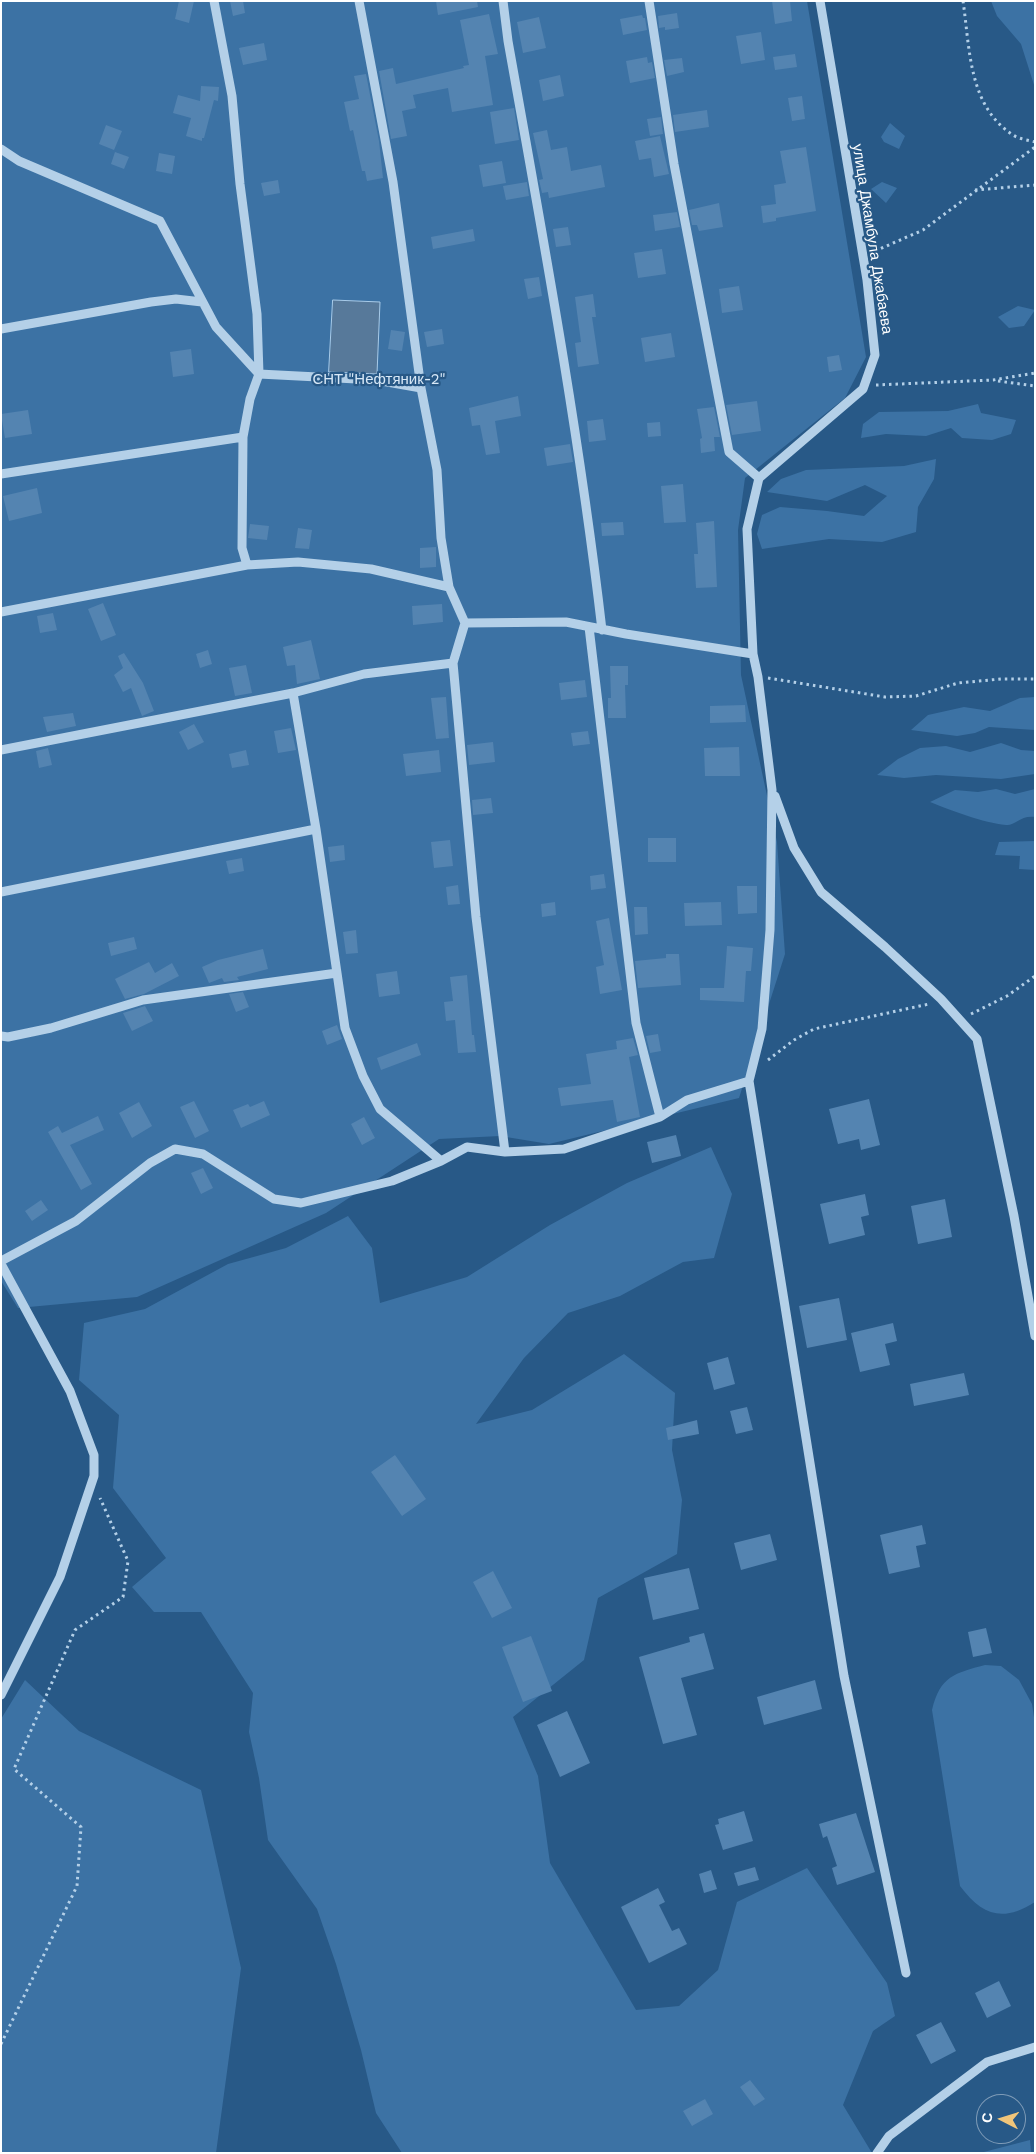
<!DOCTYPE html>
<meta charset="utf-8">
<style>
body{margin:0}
#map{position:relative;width:1036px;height:2154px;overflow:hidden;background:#285987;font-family:"Work Sans",sans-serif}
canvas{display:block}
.frame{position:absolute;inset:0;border:2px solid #fff;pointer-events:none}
.north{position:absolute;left:976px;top:2094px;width:50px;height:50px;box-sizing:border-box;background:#285987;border:1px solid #7e9bb7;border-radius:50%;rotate:275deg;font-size:14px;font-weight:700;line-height:20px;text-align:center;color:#fff}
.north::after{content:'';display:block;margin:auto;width:18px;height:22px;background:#f0c57a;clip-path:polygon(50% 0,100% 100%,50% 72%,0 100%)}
</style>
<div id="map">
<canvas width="1036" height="2154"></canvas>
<div class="frame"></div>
<div class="north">С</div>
</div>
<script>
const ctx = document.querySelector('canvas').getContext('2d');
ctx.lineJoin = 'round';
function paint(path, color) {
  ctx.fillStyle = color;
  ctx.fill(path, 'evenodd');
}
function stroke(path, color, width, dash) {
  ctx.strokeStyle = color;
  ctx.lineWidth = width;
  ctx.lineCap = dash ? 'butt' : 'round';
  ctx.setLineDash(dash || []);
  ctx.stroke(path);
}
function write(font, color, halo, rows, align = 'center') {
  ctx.font = font + ' "Work Sans",sans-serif';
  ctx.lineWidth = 4.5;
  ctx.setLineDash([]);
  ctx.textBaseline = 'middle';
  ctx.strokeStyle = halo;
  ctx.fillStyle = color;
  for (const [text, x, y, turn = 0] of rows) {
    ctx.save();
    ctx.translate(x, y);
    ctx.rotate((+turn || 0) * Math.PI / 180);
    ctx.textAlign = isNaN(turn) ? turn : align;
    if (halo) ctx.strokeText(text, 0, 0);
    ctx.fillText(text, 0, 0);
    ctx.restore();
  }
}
paint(new Path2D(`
 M1,1h806l59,356 -21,41 -100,80 -7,52 3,145 36,167 8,112 -46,144 -190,46 -49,-8 -61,3 -113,74 -189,84 -119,11 -17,-27z
 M991,1h44v87l-14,-44 -24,-28z
 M890,123l15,13 -6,13 -15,-7 -3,-5z
 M882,182l15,6 -11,15 -15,-14z
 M1018,306l17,4 -11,16 -15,2 -11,-11z
 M978,404l3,9 35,7 -5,14 -19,6 -30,-2 -11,-10 -25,8 -40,-2 -25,4 2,-14 16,-12 69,-1z
 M936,459l-2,20 -16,28 -2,25 -34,10 -53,-3 -67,10 -5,-15 5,-19 18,-8 47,4 37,5 23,-20 -22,-11 -38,16 -60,-9 14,-13 25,-9 98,-4z
 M1035,697v33l-46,-3 -14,6 -18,3 -46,-6 17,-15 36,-8 26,4 30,-13z
 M1001,743l20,7 14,1v23l-34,5 -65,-4 -32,3 -27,-3 21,-16 22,-11 26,-2 24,6z
 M996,789l19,5 20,-5v28c-15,-2 -20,9 -29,8 -22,-2 -56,-15 -76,-23l25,-12 23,2z
 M1035,841v29l-16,-1 1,-13 -25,-1 4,-13z
 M711,1147l21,47 -18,64 -31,4 -63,34 -52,17 -44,45 -48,66 56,-14 92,-56 51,39 -3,57 10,50 -5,54 -79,44 -14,62 -71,57 25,59 12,87 86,147 43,-4 39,-36 19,-68 70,-34 80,115 8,33 -22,15 -30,74 29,48h-470l-26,-40 -15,-63 -25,-86 -19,-55 -49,-69 -9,-62 -10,-46 4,-39 -52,-81h-47l-22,-25 34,-29 -53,-70 6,-73 -40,-35 5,-57 61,-14 83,-45 58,-16 62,-32 24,32 8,55 87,-26 83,-52 77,-42z
 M985,1665l16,1 18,14 13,24 3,20v178c-33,21 -53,13 -75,-16l-28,-176c8,-34 23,-37 53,-45z
 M25,1680l54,51 122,59 40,178 -25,185h-215v-434z
 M1030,2140l1,13h-51z`), '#3c72a4');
const water = new Path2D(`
 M333,300l47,2 -3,72 -48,-2z`);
paint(water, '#57799a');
stroke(water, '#a8cbe9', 1);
paint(new Path2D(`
 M179,1h15l-5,22 -14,-4z
 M230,1h13l2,12 -12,3z
 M436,1h41l1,6 -40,8z
 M772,1h18l2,20 -17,3z
 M677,13l2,15 -14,2v-3l-6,1 -1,-12z
 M489,14l9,40 -13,2 8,49 -41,7 -4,-24 -35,7 3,13 -14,3 5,25 -16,3 -12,-68 14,-3 3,16 68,-16 -1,-2 6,-1 -9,-45z
 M642,15l1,3h2l2,12 -24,5 -3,-16z
 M539,17l7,31 -23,5 -6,-31z
 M761,32l4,28 -24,4 -5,-28z
 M264,43l3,17 -24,5 -4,-17z
 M795,54l2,13 -22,3 -2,-13z
 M647,57l1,6 4,-1 3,16 -25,5 -4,-22z
 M682,58l2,14 -17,4 -3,-16z
 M366,74l13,67 4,37 -16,3 -2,-10h-3l-9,-41 -3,1 -6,-29 15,-3 -5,-23z
 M560,75l4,21 -21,5 -4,-21z
 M201,86l18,1 -1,14 -4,-1 -10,38h-2v3l-16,-5 5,-18 -18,-5 5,-18 22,6z
 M802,96l3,23 -13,2 -4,-23z
 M514,108l5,32 -24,4 -5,-32z
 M707,110l2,17 -34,5 -2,-17z
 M661,117l2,17 -13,2 -3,-17z
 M106,125l16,6 -8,19 -15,-6z
 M547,130l4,20 16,-3 4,24 30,-6 4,22 -56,11 -1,-6 -6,1 -3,-13 4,-1 -10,-46z
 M660,136l9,38 -15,3 -3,-19 -12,2 -4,-19z
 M806,147l10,64 -40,7v3l-13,2 -2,-17 15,-2 -2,-19 12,-2 -6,-32z
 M115,152l14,5 -5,12 -13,-5z
 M159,153l16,3 -3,18 -16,-3z
 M502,161l4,22 -23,4 -4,-22z
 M278,180l2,13 -16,3 -3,-13z
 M527,182l2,14 -23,4 -3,-14z
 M719,203l4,24 -24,4 -2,-6h-5l-3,-15z
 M677,212l3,15 -25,4 -2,-16z
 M568,227l3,18 -15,2 -3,-18z
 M473,229l2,12 -42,8 -2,-12z
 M662,249l4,25 -28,4 -4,-25z
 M539,277l3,19 -14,3 -4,-20z
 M739,286l4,24 -21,3 -3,-24z
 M593,294l3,23h-4l7,47 -21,3 -3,-24 6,-1 -6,-45z
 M442,329l2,15 -17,3 -3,-15z
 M391,330l14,2 -3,19 -14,-2z
 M671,333l4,24 -30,5 -4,-24z
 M191,349l3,25 -21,3 -3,-25z
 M839,355l3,15 -13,2 -2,-15z
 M518,396l3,20 -26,5 5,32 -14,2 -6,-30 -8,1 -3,-18z
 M757,401l4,30 -29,4 -6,-30z
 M714,407l6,30h-6l1,14 -14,2 -1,-14 2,-1 -5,-29z
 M28,410l4,24 -27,4 -4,-24z
 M603,419l3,21 -17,2 -2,-21z
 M660,422l1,14 -13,1 -1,-14z
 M570,444l3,18 -26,4 -3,-18z
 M683,484l3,38 -22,1 -3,-37z
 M37,488l5,25 -33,8 -6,-25z
 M714,521l3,66 -21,1 -2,-34h4l-2,-31z
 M623,522l1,13 -22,1 -1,-13z
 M250,524l19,2 -2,14 -19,-2z
 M298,528l14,2 -3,19 -14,-1z
 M436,547v20l-16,1v-20z
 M103,603l13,32 -15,6 -13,-32z
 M442,604l1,18 -30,3 -1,-19z
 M53,613l4,17 -17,3 -3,-17z
 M311,640l9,39 -23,5 -2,-19 -8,1 -4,-19z
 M208,650l4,14 -12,4 -4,-14z
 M124,653l19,30 11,28 -12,5 -11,-28 -8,4 -9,-17 9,-7 -5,-12z
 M246,665l6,28 -17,3 -6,-28z
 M610,666h18v19h-3l1,33h-18v-20h3z
 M585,680l2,17 -26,3 -2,-17z
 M446,697l3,41 -13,1 -5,-41z
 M745,705l1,17 -36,1v-17z
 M73,713l3,13 -29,6 -4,-15z
 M194,724l10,18 -16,8 -9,-18z
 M291,728l5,22 -18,3 -4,-22z
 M588,731l2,13 -17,2 -2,-13z
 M493,742l2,20 -26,3 -2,-20z
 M739,747l1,29h-35l-1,-28z
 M48,748l4,17 -13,3 -3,-17z
 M246,750l3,15 -17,3 -3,-14z
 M439,750l2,22 -35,4 -3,-22z
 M491,798l2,15 -20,2 -1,-15z
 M648,838h28v24h-28z
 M450,840l3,26 -19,2 -3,-26z
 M344,845l1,15 -15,2 -2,-15z
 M242,858l2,13 -15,3 -3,-13z
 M604,874l2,14 -15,2 -1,-14z
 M458,885l2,19 -12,1 -2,-18z
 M737,886h20v27l-19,1z
 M555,902l1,13 -14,2 -1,-13z
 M721,902l1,23 -37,1 -1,-23z
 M634,907h13l1,27 -13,1z
 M609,918l13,72 -22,4 -4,-27 8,-2 -8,-44z
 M356,930l2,23 -12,1 -3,-22z
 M134,937l3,12 -26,7 -3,-13z
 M727,946l26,2 -2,23h-5l-2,31 -44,-2v-12h24z
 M263,949l5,20 -31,8 2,3 -15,2 -2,-4 -13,5 -7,-16 16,-7z
 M666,954h13l2,31 -43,3 -3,-27 31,-3z
 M149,962l6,11 17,-10 7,13 -35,18 -19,5 -10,-20z
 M397,971l3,23 -21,3 -3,-23z
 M467,975l5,60h2l2,17 -18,1 -3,-33 -9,1 -2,-19 9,-1 -3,-24z
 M243,992l6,15 -13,5 -7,-18z
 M145,1006l8,15 -21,10 -9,-18z
 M337,1025l5,14 -15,6 -5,-14z
 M658,1034l3,17 -11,2 -4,-17z
 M633,1038l5,17 -9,2 11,60 -23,5 -4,-22 -52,6 -3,-18 33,-4 -5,-30 31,-5 -1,-8z
 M417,1043l4,12 -40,15 -4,-12z
 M869,1099l11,46 -19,5 -2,-11 -21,5 -9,-35z
 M194,1101l15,30 -14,7 -15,-31z
 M264,1101l6,14 -29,13 -8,-18 15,-6 2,3z
 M139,1102l13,24 -20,12 -13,-25z
 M98,1116l6,14 -34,15 22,39 -11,6 -33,-58 10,-6 4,7z
 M364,1117l11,21 -13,7 -11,-21z
 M676,1135l5,21 -29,7 -5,-21z
 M203,1168l10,20 -12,6 -10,-21z
 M865,1194l4,21 -8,2 4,18 -36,9 -9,-40z
 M945,1199l7,38 -34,7 -7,-38z
 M41,1200l7,10 -16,11 -7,-10z
 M839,1298l8,42 -40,8 -8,-42z
 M893,1323l4,18 -12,3 5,21 -30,7 -9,-39z
 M728,1357l7,27 -21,6 -7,-27z
 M964,1373l5,22 -55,11 -4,-22z
 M747,1407l6,23 -17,4 -6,-23z
 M697,1420l2,14 -31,6 -2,-12z
 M395,1455l31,44 -24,17 -31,-44z
 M922,1525l4,19 -10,2 4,21 -31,7 -9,-39z
 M770,1534l7,26 -36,10 -7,-27z
 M689,1568l10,41 -46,11 -9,-42z
 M493,1571l19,37 -20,10 -19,-36z
 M986,1628l6,25 -19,4 -5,-25z
 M704,1633l10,36 -33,9 16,57 -34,9 -24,-87 51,-15 -1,-5z
 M531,1636l21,55 -29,11 -21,-55z
 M815,1680l7,29 -58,16 -7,-28z
 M567,1711l23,52 -30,14 -23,-52z
 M744,1811l9,30 -30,9 -8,-25 4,-1 -1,-5z
 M856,1813l19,59 -38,13 -5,-17 5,-2 -10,-30 -4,2 -4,-14z
 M755,1867l4,13 -21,6 -4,-13z
 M711,1870l6,19 -13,4 -5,-19z
 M658,1888l7,14 -6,3 13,26 7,-3 8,16 -38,19 -28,-56z
 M999,1981l12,25 -24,12 -12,-25z
 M941,2022l15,29 -25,13 -15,-29z
 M750,2080l15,19 -11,7 -14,-19z
 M705,2099l8,15 -21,12 -9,-15z`), '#5484b1');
stroke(new Path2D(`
 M963,1c7,47 5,105 50,134 6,4 15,5 22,7
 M975,190l60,-5
 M875,251l48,-21 112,-83
 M998,381l37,5
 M876,385l117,-5 42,-7
 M768,678l117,19 31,-1 42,-13 43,-4h34
 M971,1014l36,-18 28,-20
 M768,1060l26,-20 20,-11 115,-25
 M1,2044l76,-158 4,-59 -67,-58 61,-139 48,-33 5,-36 -28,-63`), '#b4d0e8', 3, [2.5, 4]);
stroke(new Path2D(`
 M214,1l18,95 8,88 17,130 2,60 -9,25 -7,38 -1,111 5,17 51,-3 73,7 78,18
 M503,1l5,40c35,196 71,391 94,589
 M649,1l25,163 55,288 30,26
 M1,149l18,12 141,60 56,106 43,47 117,6 45,8 -28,-206 -34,-181
 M1,329l150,-27 25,-3 26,3
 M421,388l16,82 4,68 8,49 16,36 -12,40 23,254 29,235
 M1,474l242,-37
 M1,612l246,-47
 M465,623l101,-1 60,12 127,20
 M589,627l47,396 24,94
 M293,693l23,136 29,199 18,48 17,33 61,52
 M1,750l292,-57 71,-19 89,-11
 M775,796l19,52 27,44 64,55 56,52 36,40 37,177 21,120
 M1,892l315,-63
 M1,1036l7,1 43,-9 92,-28 194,-27
 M749,1081l95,595 62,297
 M1,1261l75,-40 74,-58 25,-14 28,5 71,45 27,4 91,-22 49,-20 26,-14 38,5 59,-3 96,-32 27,-17 62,-19 13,-52 8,-99 2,-140 -14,-113 -5,-23 -6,-125 12,-51 104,-89 12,-34 -8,-75 -47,-279
 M1,1264l69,127 24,64v21l-34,101 -59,118
 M877,2153l12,-17 98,-74 48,-15`), '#b4d0e8', 9);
write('15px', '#fff', '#285987', [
 ["улица Джамбула Джабаева",872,239,81]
]);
write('15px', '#d7e8f7', '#285987', [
 ["СНТ \"Нефтяник-2\"",379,380]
]);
</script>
